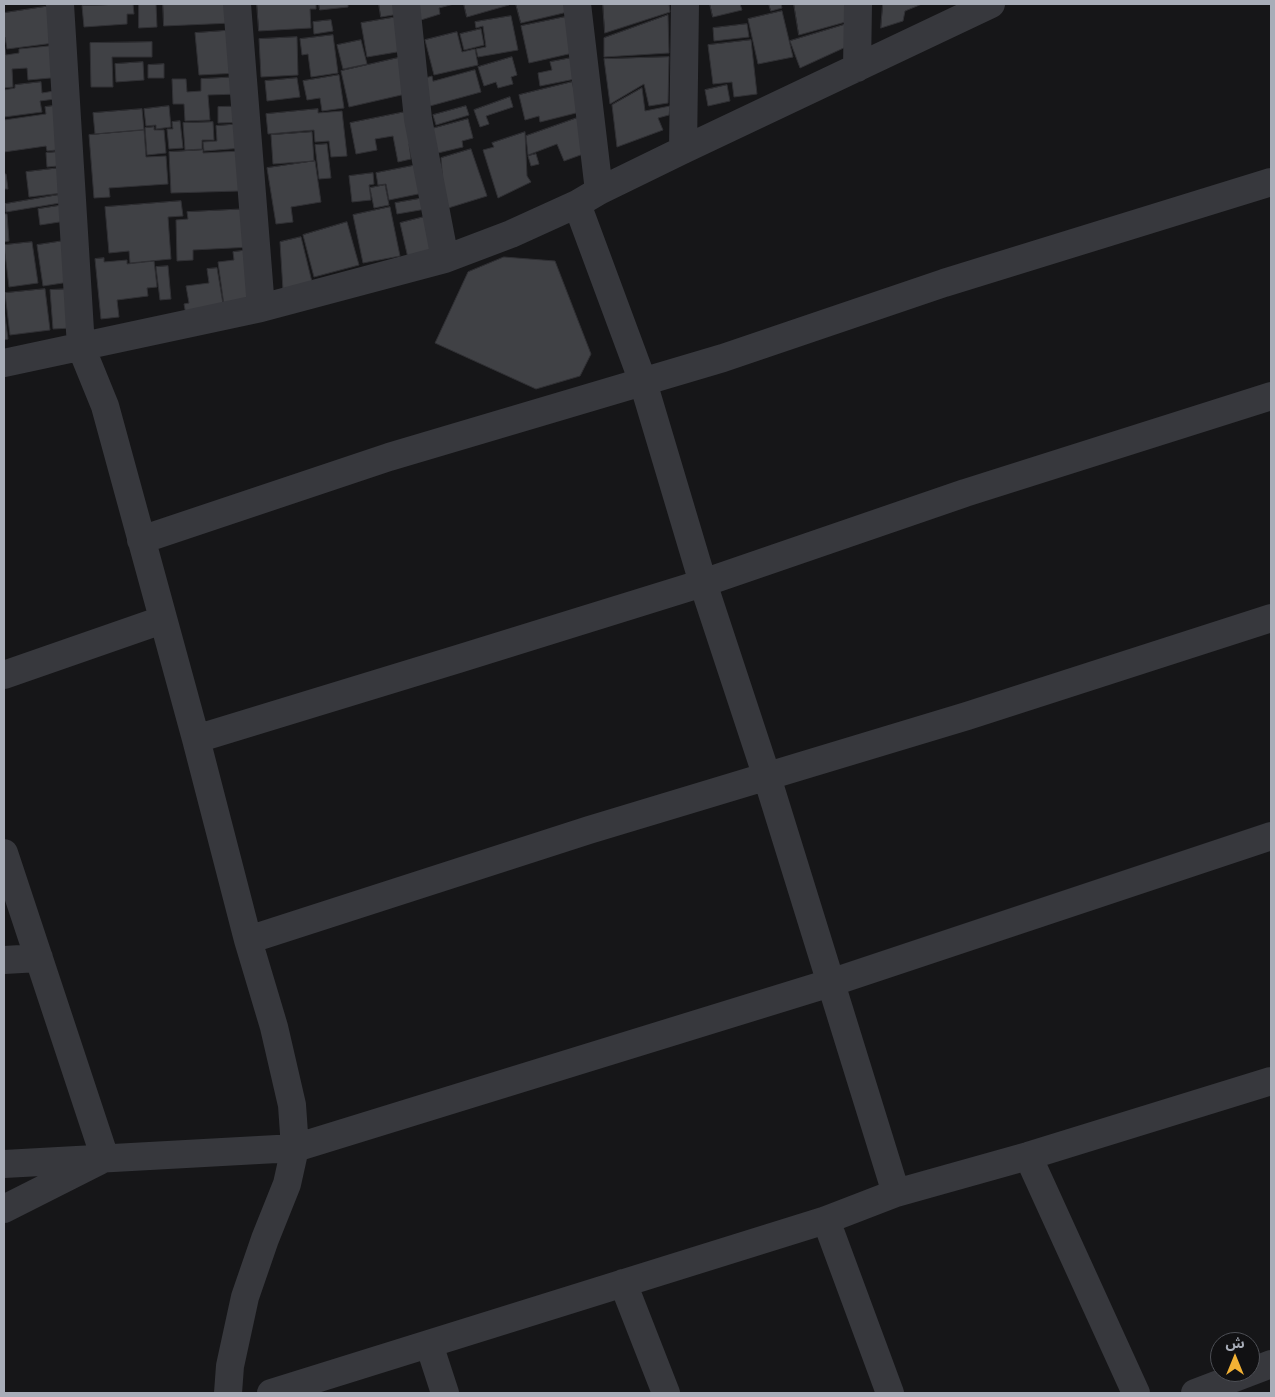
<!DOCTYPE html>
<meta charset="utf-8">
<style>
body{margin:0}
#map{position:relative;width:1275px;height:1397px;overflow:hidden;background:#161618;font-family:Jost,"Noto Sans Arabic",sans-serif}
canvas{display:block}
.frame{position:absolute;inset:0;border:5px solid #a8adb8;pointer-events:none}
.north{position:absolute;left:1210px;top:1332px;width:50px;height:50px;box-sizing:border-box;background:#111113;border:1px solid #4d4f55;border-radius:50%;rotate:0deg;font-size:14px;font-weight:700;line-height:20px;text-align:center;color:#a8adb8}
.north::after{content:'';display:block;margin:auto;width:18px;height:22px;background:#f2b134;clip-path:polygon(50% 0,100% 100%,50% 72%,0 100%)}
</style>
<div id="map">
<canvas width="1275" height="1397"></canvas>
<div class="frame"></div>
<div class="north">ش</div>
</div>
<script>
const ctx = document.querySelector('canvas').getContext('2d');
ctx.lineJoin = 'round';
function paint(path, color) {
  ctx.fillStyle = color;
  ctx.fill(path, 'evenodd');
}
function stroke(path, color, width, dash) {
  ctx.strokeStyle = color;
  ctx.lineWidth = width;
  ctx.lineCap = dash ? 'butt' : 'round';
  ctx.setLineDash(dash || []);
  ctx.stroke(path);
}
const building = new Path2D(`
 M133,4l1,10h-7v10l-43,3 -2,-21z
 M139,4h17l1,23 -18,1z
 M163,4h68l1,19 -68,3z
 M257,4h59v5h-6l1,19 -52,3z
 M319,4h29v3l-28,3z
 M379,4h24l2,9 -24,4z
 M416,4h38l-15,4 1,6 -19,6z
 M464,4h44l1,1 -42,12z
 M516,4h54l2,7 -51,12z
 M603,4h66l1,8 -65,21z
 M710,4h30l2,6 -29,7z
 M769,4h12l1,4 -11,3z
 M794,4h55v17l-50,14z
 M883,4h39l-17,7 -2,10 -22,7z
 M57,5l5,37 -55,7 -2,-12h-1v-24z
 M782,11l11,46 -35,7 -10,-45z
 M668,15l1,38 -65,4v-19z
 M511,16l7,34 -40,7 -2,-8 10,-2 -3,-21 -7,2 -1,-6z
 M397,17l6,34 -36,6 -6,-34z
 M565,17l8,36 -44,10 -8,-37z
 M331,20l2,11 -19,3 -1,-12z
 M850,23l-2,23 -48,22 -10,-27z
 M747,24l2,13 -35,4 -1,-13z
 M481,29l3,16 -20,5 -4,-16z
 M236,30l3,43 -40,2 -4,-42z
 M457,32l5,20 13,-3 3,16 -44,10 -9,-35z
 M333,35l5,38 -27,4 -3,-23 -6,1 -2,-16z
 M297,37l1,38 -37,2 -2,-38z
 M361,40l6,24 -24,5 -6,-24z
 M751,40l6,54 -23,3 -2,-15 -19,2 -5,-39z
 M4,42l2,13 13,-2v-4l39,-4 4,32 -34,3 -1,-12 -15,1 1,18 -9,1z
 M152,42v15h-40l1,30h-22l-1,-44z
 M402,57l8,36 -61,14 -8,-36z
 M512,57l5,18 -6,2 2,7 -15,4 -2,-6 -12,4 -6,-19z
 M669,57l-1,46 -19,3 -5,-22 -34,20 -6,-45z
 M571,58l4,21 -35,7 -2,-13 14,-3 -2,-8z
 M143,62l1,18 -28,2 -1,-18z
 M164,64v14h-16v-13z
 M475,70l6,22 -51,14 -8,-27 10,-3 1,5z
 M339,75l5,33 -22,3 -2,-13 -13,2 -4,-19z
 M239,77v17l-31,1 2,25 -25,1 -1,-17h-11l-1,-25h14l1,13 14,-1v-12z
 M297,78l3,19 -33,4 -2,-20z
 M41,82l1,11 12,-2 1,8 -15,2 2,11 -38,5v-27l11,-2v-3z
 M572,82l8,30 -40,10 -1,-6 -14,4 -6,-25z
 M727,85l3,16 -22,5 -3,-16z
 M642,88l3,23 25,-5 -1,9 -11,3 5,12 -46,17 -5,-42z
 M510,97l3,10 -27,9 3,8 -9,3 -6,-17z
 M60,105l6,44 -19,2 -1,-5 -42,6v-32l42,-6 -1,-7z
 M169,106l2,21 -15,2v-4l-10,1 -2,-17z
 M253,106v16l-35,1v-16z
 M466,106l3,9 -33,10 -3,-10z
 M142,109l2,21 -49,4 -2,-21z
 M318,109v4l24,-2 5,45 -16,1 -2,-16 -14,1 -1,-12 -46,4 -2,-20z
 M410,111l6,32 -7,1 2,15 -13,3 -5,-26 -18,3 2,11 -21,4 -6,-31z
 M577,118l9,35 -22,8 -7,-17 -29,11 -2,-19z
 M468,119l5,19 -11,3 1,6 -25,6 -7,-24z
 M180,121l3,27 -14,1 -2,-20h6l-1,-7z
 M213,122l1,18h-12v9l-17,1 -2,-27z
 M241,124l2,24 -39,3 -1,-9 14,-1 -1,-15z
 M154,127v3h10l2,23 -19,2 -2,-27z
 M144,130l2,27 20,-1 2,28 -59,4 1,9 -16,1 -5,-63z
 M312,132l2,29 -41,3 -2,-29z
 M525,132l2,44 4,6 -33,16 -15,-48 11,-3 -2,-4z
 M327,144l4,34 -12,1 -4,-34z
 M471,149l16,47 -42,13 -4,-51z
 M203,150v3l37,-2 -1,40 -68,2 -2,-41z
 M66,151l2,14 -21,2 -1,-14z
 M536,154l3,10 -8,2 -3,-10z
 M315,161l6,41 -30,5 2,15 -17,2 -9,-56z
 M417,165l6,28 -34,7 -3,-16 -8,1 -2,-12z
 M68,167l3,25 -42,5 -3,-25z
 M373,173l1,11 -5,1 2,15 -19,2 -3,-26z
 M4,174h2l2,15h-4z
 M385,185l4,20 -15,3 -4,-20z
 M58,195l2,8 -54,9 -1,-8z
 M424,198l2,11 -29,5 -2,-11z
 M181,201l2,15 -15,1 3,42 -41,4 -1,-12 -20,2 -4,-46z
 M64,205l2,16 -26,4 -2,-16z
 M390,207l10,49 -37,7 -10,-48z
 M249,209l2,38 -58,3v10l-16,1 -1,-41 12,-1 -1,-7z
 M4,214h3l2,27 -5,1z
 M428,216l9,35 -29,7 -8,-35z
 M347,222l12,43 -45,12 -11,-42z
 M301,237l12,49 -30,4 -3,-48z
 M70,240l6,41 -33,5 -6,-41z
 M32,242l6,41 -29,4 -5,-42z
 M249,250l10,51 -35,4 -6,-43 16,-2 -1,-8z
 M504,257l51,4 36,93 -11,22 -44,13 -101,-46 33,-71z
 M104,258v4l23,-2v4l27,-3 3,26 -10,1 1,8 -31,4 2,17 -18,2 -6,-60z
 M168,266l3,33 -11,1 -4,-33z
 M217,268l7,42 -38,5 -2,-11 5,-1 -3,-17 23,-3 -2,-14z
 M45,289l5,41 -40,5 -5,-42z
 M69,289l3,39 -19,1 -3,-39z
 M4,309l4,30 -4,1z`);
paint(building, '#404145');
stroke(building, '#303034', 1);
stroke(new Path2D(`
 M60,4l21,343 24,59 91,333 52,201 26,87 18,78 3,43 -8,36 -22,55 -20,58 -15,69 -2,27
 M237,4l24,304
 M406,4l12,115 27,140
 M577,4l22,187
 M857,68l1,-64
 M683,150l2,-146
 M577,204l66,178 60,201 64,194 129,416
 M4,363l257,-55 184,-49 66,-25 66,-30 22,-13 84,-41 308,-146
 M141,540l248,-83 334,-99 221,-75 327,-101
 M4,675l158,-55
 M196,739l262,-80 245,-76 262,-90 306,-97
 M4,853l101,305 -101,51
 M248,940l341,-110 378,-114 304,-98
 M4,960l35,-2
 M1028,1156l108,237
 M4,1164l291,-16 535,-165 441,-147
 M826,1220l64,173
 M623,1283l43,110
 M429,1344l16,49
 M271,1393l555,-173 70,-27 132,-37 243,-75
 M1195,1393l76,-29`), '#37383d', 28);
</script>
